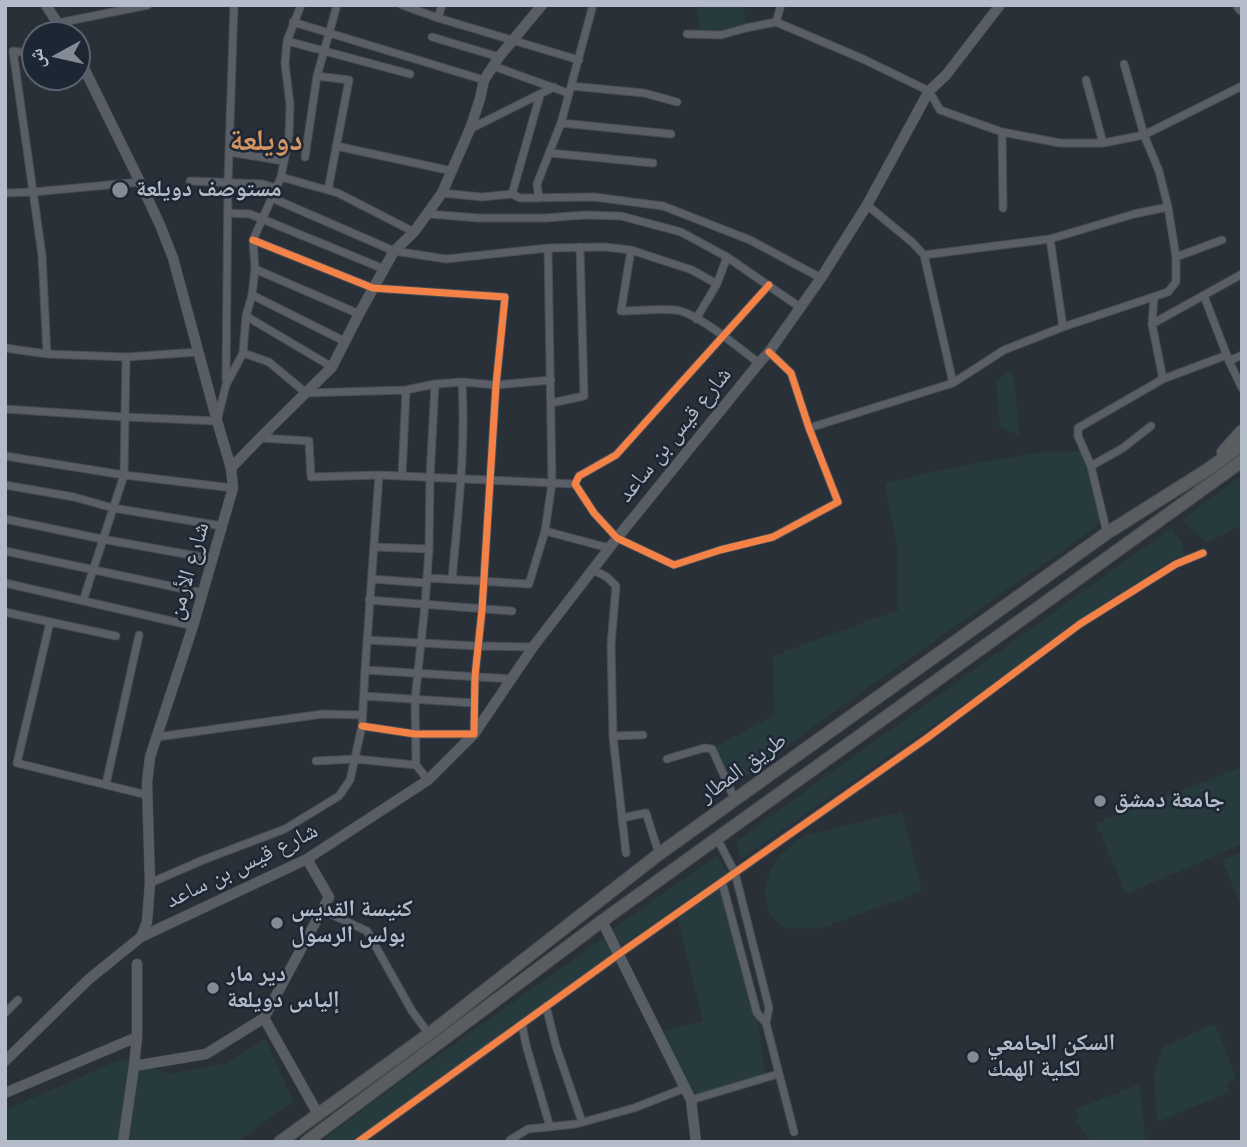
<!DOCTYPE html>
<meta charset="utf-8">
<style>
body{margin:0}
#map{position:relative;width:1247px;height:1147px;overflow:hidden;background:#2a3038;font-family:"Space Grotesk","Noto Naskh Arabic",sans-serif}
canvas{display:block}
.frame{position:absolute;inset:0;border:7px solid #b4bcc9;pointer-events:none}
.north{position:absolute;left:21px;top:21px;width:70px;height:70px;box-sizing:border-box;background:#1d2633;border:2px solid #59626f;border-radius:50%;rotate:262deg;font-size:19px;font-weight:700;line-height:28px;text-align:center;color:#b4bcc9}
.north::after{content:'';display:block;margin:auto;width:24px;height:32px;background:#848b96;clip-path:polygon(50% 0,100% 100%,50% 72%,0 100%)}
</style>
<div id="map">
<canvas width="1247" height="1147"></canvas>
<div class="frame"></div>
<div class="north">ش</div>
</div>
<script>
const ctx = document.querySelector('canvas').getContext('2d');
ctx.lineJoin = 'round';
function paint(path, color) {
  ctx.fillStyle = color;
  ctx.fill(path, 'evenodd');
}
function stroke(path, color, width, dash) {
  ctx.strokeStyle = color;
  ctx.lineWidth = width;
  ctx.lineCap = dash ? 'butt' : 'round';
  ctx.setLineDash(dash || []);
  ctx.stroke(path);
}
function write(font, color, halo, rows, align = 'center') {
  ctx.font = font + ' "Space Grotesk","Noto Naskh Arabic",sans-serif';
  ctx.lineWidth = 5;
  ctx.setLineDash([]);
  ctx.textBaseline = 'middle';
  ctx.strokeStyle = halo;
  ctx.fillStyle = color;
  for (const [text, x, y, turn = 0] of rows) {
    ctx.save();
    ctx.translate(x, y);
    ctx.rotate((+turn || 0) * Math.PI / 180);
    ctx.textAlign = isNaN(turn) ? turn : align;
    if (halo) ctx.strokeText(text, 0, 0);
    ctx.fillText(text, 0, 0);
    ctx.restore();
  }
}
paint(new Path2D(`
 M698,5h46l2,23 -45,7 -4,-28z
 M1010,370l5,14 4,52 -19,-9 -4,-47z
 M1084,451l17,66 -8,12 -279,197 -84,63 -18,-40 62,-34 -1,-59 94,-35 31,-10v-58l-13,-70 80,-18 73,-12z
 M1242,475v51l-36,16 -24,-22z
 M1171,528l10,13 3,13 -16,8 -427,297 -5,-18z
 M1242,767v77l-116,50 -30,-71z
 M902,812l20,79 -103,38 -34,-1 -15,-13 -6,-20 5,-21 10,-19 25,-19z
 M1242,852v55l-20,-47z
 M716,856l11,16 -105,73 -11,-15z
 M722,882l35,131 9,65 -75,22 -33,-68 45,-11 -27,-107z
 M609,934l10,20 -261,188h-38l68,-51z
 M1215,1024l20,50v4l-7,6 1,8 -72,30 -3,-48 4,-10 4,-17z
 M265,1039l28,62 -56,41h-232v-32l117,-51 50,15 55,-11z
 M1139,1084l7,58h-54l-17,-22 4,-5 -2,-6z`), '#273a3e');
const street = new Path2D(`
 M402,5l36,13 141,42
 M438,18l4,-13
 M293,22l191,58
 M776,22l5,-17
 M58,23l90,-18
 M687,34l34,1 25,-7 30,-6 87,37 66,32 11,19 62,22 58,11h43l41,-8 98,-49
 M432,37l67,20
 M287,41l123,33
 M35,54l-22,-3 29,204 5,99
 M493,66l75,27
 M317,76l32,4 -21,110
 M1086,80l17,63
 M571,86l73,7 33,9
 M561,123l110,11
 M470,129l84,-42
 M1002,132l1,76
 M336,146l116,25
 M229,152l55,9
 M550,153l103,10
 M305,157l12,-81 20,-71
 M281,177l57,16 76,39
 M190,181l73,3 13,4
 M5,193l28,-1 107,-10
 M442,193l40,4 30,-3 8,4 74,-1 69,9 87,34 71,38
 M512,194l28,-99
 M272,198l122,53 52,8 102,-11 57,-1 26,3 61,20 25,14
 M539,198l-2,-14 24,-61 32,-118
 M867,205l46,38 11,12 29,128
 M228,213l22,1 134,55
 M428,214l51,4h66l40,-3 36,1 60,16 46,25 74,51
 M1050,239l13,88
 M253,240l120,48 132,9 -9,88 -14,225 -7,66 -1,58h-59l-53,-8
 M631,250l-10,61c16,0 39,-3 55,-1 22,3 64,39 83,53
 M924,255l126,-16 84,-25 34,-7
 M1176,257l46,-17
 M255,269l104,45
 M252,295l94,47
 M1204,296l25,65 13,27
 M246,316l86,51
 M696,319l21,-35 10,-27
 M1152,324l90,-50
 M5,348l42,6 79,3 73,-5
 M769,352l22,21 18,55 29,74 -65,35 -53,13 -46,15 -57,-27 -23,-25 -19,-29 4,-8 37,-21 153,-170
 M243,353l26,9 37,31 100,-3 29,-6 27,-2 34,3 55,-5
 M1229,361l13,-6
 M1163,379l64,-24
 M226,380l2,-198 6,-177
 M551,403l33,-7 -4,-149
 M5,409l120,8 92,4 9,-36 17,-32 3,-37 6,-21 3,-26 -2,-29 28,-63 8,-42 1,-30 -5,-42 2,-22 14,-36
 M809,428l144,-45 51,-33 59,-23 105,-35 8,-10v-25l-8,-50 -9,-36 -15,-36 -20,-71
 M260,438l49,3 2,36 68,-2 196,9
 M5,456l119,19 109,13
 M1091,466l32,-18 28,-22
 M402,476l4,-86
 M5,485l69,12 39,11 109,18
 M5,519l97,20 111,20
 M545,531l64,17
 M1107,533l-16,-67 -13,-30v-8l85,-49 -11,-55 2,-27
 M374,547l55,2
 M5,551l198,42
 M593,570l14,7 9,9 -5,59 2,91 9,82 24,-5 13,41
 M427,578l102,6 16,-53 7,-48 -4,-235
 M372,579l54,4
 M452,579c6,-65 14,-131 10,-197
 M5,583l188,43
 M369,600l143,11
 M83,601l41,-126 2,-118
 M5,612l45,10 -33,141 130,32
 M50,622l66,14
 M367,640l111,6 55,1
 M365,670l147,9
 M364,696l110,7
 M613,736l30,-1
 M157,737l166,-23 39,1
 M667,759l37,-11 8,1 23,51
 M316,761l39,-2 61,6
 M428,780l-12,-15 -1,-65 10,-95 4,-56 1,-72 5,-93
 M106,784l33,-149
 M622,818l4,35
 M717,838l18,35 34,135 -3,15 28,109
 M722,882l35,131 9,10
 M150,883l53,-23 82,-31 54,-33 11,-16 12,-54 3,-56 14,-195
 M322,910l45,21 45,80 17,23
 M546,1006l10,40 26,76
 M5,1013l13,-13
 M522,1024l4,21 24,82
 M691,1100l87,-26
 M358,1142l261,-188 308,-216 153,-114 96,-60 27,-11
 M509,1142l1,-2 18,-11 48,-5 58,-16 51,-20`);
const secondary = new Path2D(`
 M46,5l19,30
 M231,468l29,-30 72,-71 27,-53 35,-63 20,-19 28,-39 28,-64 10,-30 4,-19 15,-23 43,-52
 M602,921l89,179 5,42
 M141,937l166,-78 121,-79 46,-46 59,-87 84,-109 142,-175 10,-11 52,-74 46,-73 62,-114 17,-16 54,-70
 M264,1018l54,96
 M137,1037v-73
 M5,1061l84,-82 52,-42 6,-15 3,-39 -3,-100 3,-26 43,-131 40,-138 -2,-20 -14,-47 -44,-163 -13,-33 -20,-43 -63,-128
 M5,1093l132,-56 -3,29 72,-12 58,-36 65,-121 -22,-38
 M123,1142l11,-76`);
const highway = new Path2D(`
 M1239,5l3,4
 M1223,452l19,-21
 M280,1142l149,-108 230,-180 448,-321 100,-63 35,-25
 M306,1142l296,-221 640,-460`);
stroke(street, '#484c53', 9);
stroke(secondary, '#484c53', 11);
stroke(highway, '#474c53', 14);
stroke(street, '#5a5e66', 7);
stroke(secondary, '#595d64', 10);
stroke(highway, '#5a5d60', 12);
stroke(new Path2D(`
 M253,240l120,48 132,9 -9,88 -14,225 -7,66 -1,58h-59l-53,-8
 M769,352l22,21 18,55 29,74 -65,35 -53,13 -46,15 -57,-27 -23,-25 -19,-29 4,-8 37,-21 153,-170
 M358,1142l261,-188 308,-216 153,-114 96,-60 27,-11`), '#f48246', 7);
for (const [x, y, r, color] of [
 [120,190,9,"#848b96"],
 [1100,801,7,"#848b96"],
 [277,923,7,"#848b96"],
 [213,988,7,"#848b96"],
 [973,1057,7,"#848b96"]
]) {
  const dot = new Path2D();
  dot.arc(x, y, r, 0, 2 * Math.PI);
  ctx.fillStyle = color;
  ctx.fill(dot);
  stroke(dot, '#1d2633', 2.5);
}
write('bold 23px', '#b4bcc9', '#1d2633', [
 ["مستوصف دويلعة",136,190],
 ["جامعة دمشق",1114,801],
 ["كنيسة القديس",291,910],
 ["بولس الرسول",291,936],
 ["دير مار",227,975],
 ["إلياس دويلعة",227,1001],
 ["السكن الجامعي",987,1044],
 ["لكلية الهمك",987,1070]
], 'left');
write('23px', '#b4bcc9', '#1d2633', [
 ["شارع قيس بن ساعد",675,435,-51],
 ["شارع الأرمن",189,571,-74],
 ["طريق المطار",743,768,-36],
 ["شارع قيس بن ساعد",242,866,-26]
]);
write('bold 30px', '#d59563', '#1d2633', [
 ["دويلعة",266,142]
]);
</script>
